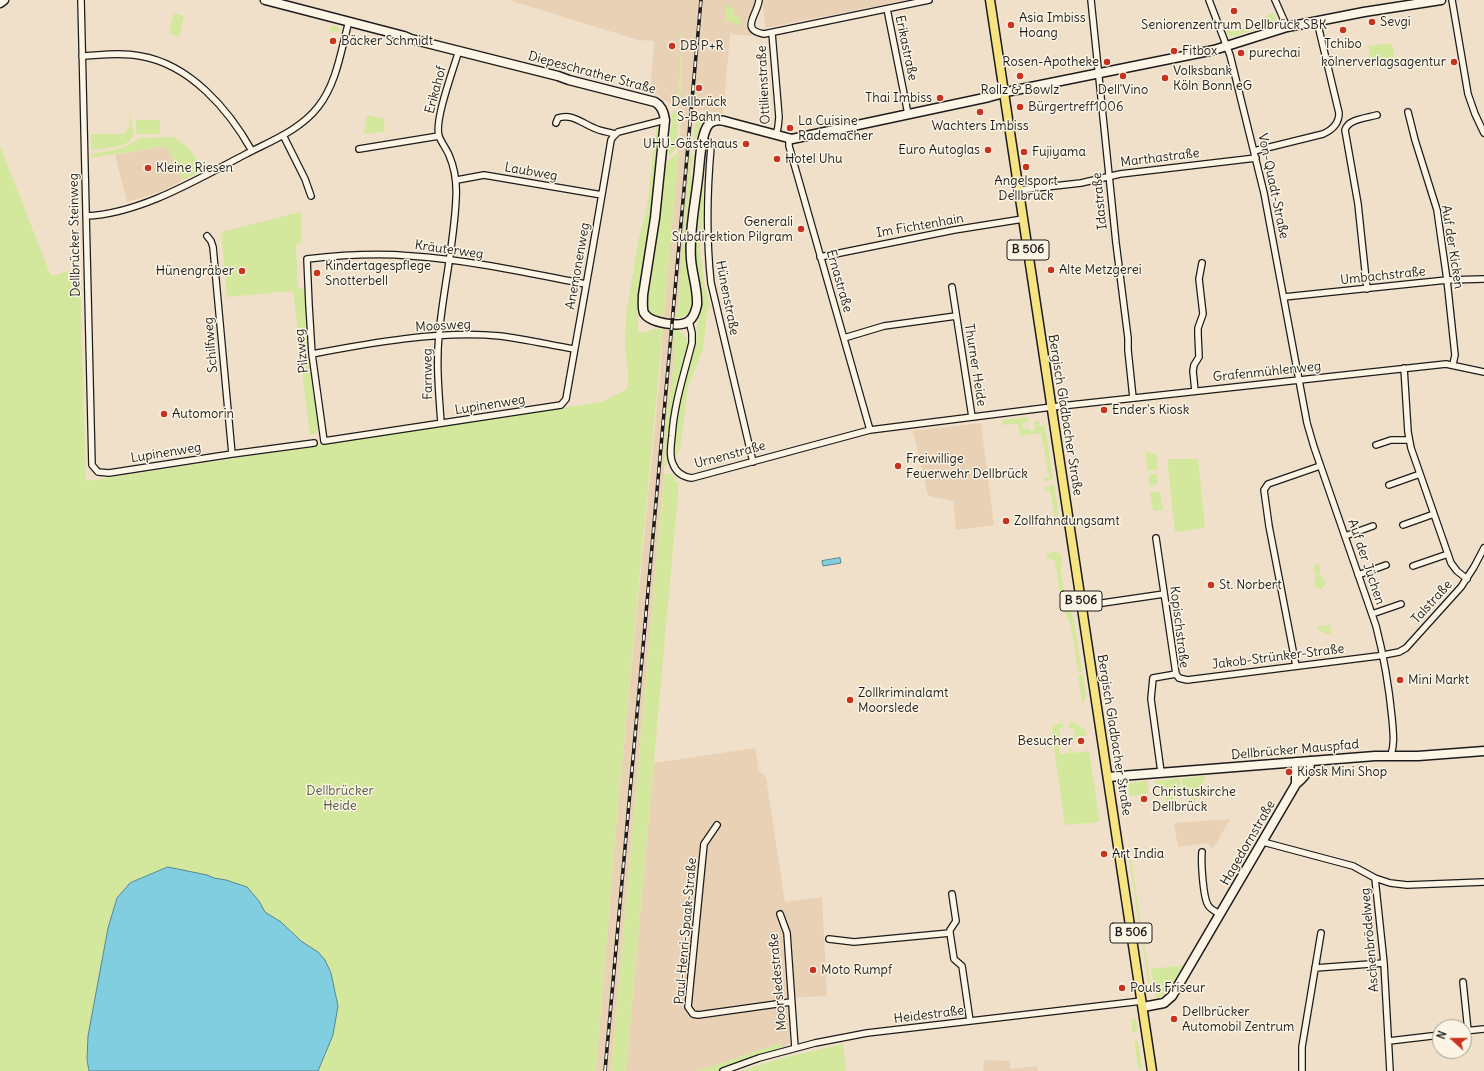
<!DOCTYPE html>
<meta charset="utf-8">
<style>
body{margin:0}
#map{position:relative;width:1484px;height:1071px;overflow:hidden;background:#f1e0c9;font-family:Delius,sans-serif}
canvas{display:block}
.north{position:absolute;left:1432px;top:1019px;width:40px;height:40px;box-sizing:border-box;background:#fcf5e5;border:1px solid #a29e95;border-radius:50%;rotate:291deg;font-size:11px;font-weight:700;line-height:16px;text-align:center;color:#1c1c1c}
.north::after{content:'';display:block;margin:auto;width:14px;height:18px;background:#c8321e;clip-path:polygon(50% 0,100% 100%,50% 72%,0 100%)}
</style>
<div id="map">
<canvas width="1484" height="1071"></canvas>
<div class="north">N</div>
</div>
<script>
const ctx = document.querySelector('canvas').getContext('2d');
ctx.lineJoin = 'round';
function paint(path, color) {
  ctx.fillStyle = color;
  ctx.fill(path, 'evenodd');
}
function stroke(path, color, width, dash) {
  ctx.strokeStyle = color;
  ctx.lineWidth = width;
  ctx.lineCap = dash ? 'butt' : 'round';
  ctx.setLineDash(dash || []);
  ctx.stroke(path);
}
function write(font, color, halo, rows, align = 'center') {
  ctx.font = font + ' Delius,sans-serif';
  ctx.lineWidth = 3;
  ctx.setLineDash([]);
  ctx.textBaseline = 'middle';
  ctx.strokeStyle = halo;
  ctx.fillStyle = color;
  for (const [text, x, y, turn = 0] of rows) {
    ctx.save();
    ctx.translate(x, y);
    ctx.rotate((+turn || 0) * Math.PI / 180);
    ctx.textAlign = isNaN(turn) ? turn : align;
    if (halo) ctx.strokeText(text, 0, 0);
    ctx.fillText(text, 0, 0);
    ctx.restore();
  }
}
paint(new Path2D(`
 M509,0h247l-2,9 -8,11 1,7 5,9 -22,-2 -7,80 -29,-5 -15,190 -5,30v28l-9,76 -1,41 -10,114 -43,483h-15l21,-254 44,-452 2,-35 -2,-2 1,-11 2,-1 18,-205 -3,-6 -7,-1 -12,-6v-2l-10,-2 4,-53 -16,-1z
 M763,0h145l-143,28z
 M167,146l16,34 -21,11 -35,11 -12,-47z
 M981,423l13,102 -38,5 -3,-29 -25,-5 -15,-65z
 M755,748l4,23 7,6 19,125 37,-5 5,99 -39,2 2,39 -1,7 -6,4 -2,-5 -83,28h-72l28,-308z
 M1230,819l-17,30 -6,-6 -29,4 -4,-24z
 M984,1060l26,1v8l27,-3 1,5h-55z`), '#e9d1b6');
paint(new Path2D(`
 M726,6h3l6,5 -2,3 5,4 2,-2 1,7 -2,2h-6v-3l-6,-1 -1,3h-1z
 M1274,12l2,6 -1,6 -6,1v-1l-6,4 -5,-7z
 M174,13l10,3 -5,21 -10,-4z
 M1249,23l4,8 -7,1 -11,5 -1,-2 -5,2 -1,-3 -2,1 1,-5 5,-1 1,3 17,-6z
 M331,25l6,1 3,5h-2v2l-7,-2 -1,3h-1z
 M682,34l-1,62 -2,9 2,3 -7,-1 -1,-2 5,-1 3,-67 -3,-1v-1z
 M1392,43l3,17h-6v1l-17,2 -4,-17z
 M674,111h4l1,2 -3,36 -7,7 -1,-2 3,-30h1l1,-3h-2l1,-7z
 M129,114h1c1,6 3,14 3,20 0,14 -32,14 -42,16v-16h33l5,-8z
 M697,114h5v4l-9,34 1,-23z
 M367,115l17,4 1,13 -21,2z
 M136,120h24v14h-24z
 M656,128l3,2 1,4 -8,92 -14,74v30l5,3 10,-4h10l-46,488 -21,254h-596v-925l51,130 29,-8 6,213 515,-79 26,-13 1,-14 -3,-30 1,-30 13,-78 8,-30z
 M173,137l16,11 15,22 -21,10 -16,-34 -76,12v-4l27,-5 12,-5 10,-6z
 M679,152l-15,164c-7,1 -14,-1 -16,-9 -3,-12 6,-52 9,-67 3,-23 5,-47 7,-70l4,-9z
 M690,153l3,3 -2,19 1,11 -6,67 6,49c-1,11 -5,16 -17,16l3,-9z
 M703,187v25l-3,35 4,36 6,22 -3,7 -4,38 -15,37 -8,62 -4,8 -2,-2 1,-28 4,-27 17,-60 1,-14 4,-18v-6l-6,-36v-25l4,-43z
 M301,212v31l-5,1 2,44 7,1 7,91 7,49 -4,5 -5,1 -7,-56 -10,-88 -66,6 -6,-65z
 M674,329c9,2 14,8 14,18 0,13 -12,42 -15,57 -5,20 -5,41 -6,61l-3,1v8h8l4,8 3,1 -53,588h-15l43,-484 10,-113 1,-41 9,-76z
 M1028,417l1,5 -7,1 1,6 7,-1v3l5,-1 -1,-9h5l1,5 5,-1 8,54 -9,2 -1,-3 6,-1 -8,-44 -21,3 -2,-12 -15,1 -1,-5z
 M1145,452l11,2 2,16 -10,1z
 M1167,459h31l7,69 -30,4z
 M1157,474l1,10 -8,2 -1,-11z
 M1054,485l4,25v10l-4,4 1,-5 -5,-28h-5v-4z
 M1160,491l3,19 -10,1 -3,-19z
 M1053,552l7,1 2,7 -1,10 4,30 9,20 8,52h-4l-7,-47 -9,-19 -7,-45 -8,-3v-5z
 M1315,564l5,1v10l6,9 -5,6 -7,-5 2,-11 -3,-2z
 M1330,625l1,9h-5l-8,-5 -1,-3z
 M1078,675h5l3,21 -3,7 -2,-3v-6z
 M1070,722c8,1 14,5 17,13l-12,2v5h-2l-2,-6 4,-1 -1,-7 -4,1z
 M1063,723v5h-4l1,10h5v4l-6,2 1,10 10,-1v-5l1,1 1,4 17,-2 11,71 -35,3 -13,-91 1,-9z
 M1206,776l-12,28h-3v-10l-11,-1v-1l3,-1 -1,-13z
 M1180,778l1,11 -9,1 -16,-5 -2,-4z
 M1148,781v13l-19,2 -1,-13z
 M1165,791l7,2 6,-1v3l-5,1 1,10h-8z
 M1129,859h2l20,127 -2,1z
 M1184,965c-7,11 -14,30 -28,33l-5,-29z
 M1131,1019h5l2,11 -5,3z
 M1134,1041h4l4,25 -1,2 -3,1z
 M781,1043l2,5 -66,23h-19z
 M843,1044l3,27h-106l42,-13z`), '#d4e89d');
const water = new Path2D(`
 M840,558l1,5 -18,3 -1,-5z
 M168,867l39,8 7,3 12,2 21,7 12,14 6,11 16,10 20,19 17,11 7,8 6,13 7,33 -5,29 -15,36h-229l-2,-11 1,-24 20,-108 9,-30 13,-15z`);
paint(water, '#81cee1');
stroke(water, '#598792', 1);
const street = new Path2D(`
 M81,0l11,465 6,7 11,1 123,-19 82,-11
 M759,0c-1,14 -20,30 5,34l165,-34
 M1091,0l25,243 12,95v12l5,48
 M1209,0l21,55 34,138 43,230 7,24 62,179c8,31 13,61 16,92 1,13 3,25 -1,37
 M1275,0l12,27
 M1452,0l16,94 7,20 9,19
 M887,9l21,105
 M772,33l7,84 -1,10 -2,8
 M82,56c19,-1 40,-4 58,0 50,8 89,54 112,95
 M1408,112l7,28 22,70 10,70 8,75 -2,9
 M556,123l2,-5c13,-5 24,5 36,10 6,3 14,4 21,6
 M283,135l22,44 6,17
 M789,138v8l81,284
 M703,141l4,1 4,5c-4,45 -5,90 0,136l42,179
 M359,149l80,-13
 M1254,151l69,-17c9,-4 16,-11 16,-21l-22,-92
 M457,180l27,-5 118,20
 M1019,190l62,-7 39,-9 136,-16
 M86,216c54,-2 112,-37 160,-62 25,-13 54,-24 72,-47 19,-24 23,-57 31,-86
 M207,236l4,5 2,6 19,207
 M820,257l134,-27 69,-11
 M586,284c-58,-11 -116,-24 -175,-28 -34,-3 -69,-1 -104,3l2,46 3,49 12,87 237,-36 5,-6c15,-86 31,-172 45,-259l2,-3 5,-5 47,-12
 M952,287l20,130
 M1367,289l-9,-85 -13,-74c3,-11 22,-12 32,-15
 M1284,297l163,-17 37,-1
 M689,321l3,12v10c-8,31 -18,61 -20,93 -1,9 -3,20 1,28 3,8 10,13 19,14l178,-48 182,-23 394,-43 38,8
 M844,338l40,-12 72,-10
 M312,354c58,-11 129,-24 188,-18 25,3 50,9 74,13
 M1404,368l4,64 3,16 40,115 6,8 10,8
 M1195,391l-2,-20 1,-6 5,-8 -1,-22v-7l5,-14 -4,-35 3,-16
 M441,423c-2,-29 -5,-59 -2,-88 4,-45 15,-90 17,-136 1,-15 -1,-30 -7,-44 -3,-7 -8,-13 -10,-19 -5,-16 15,-68 20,-86
 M1376,445l15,-5h18
 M1389,485l31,-11
 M1403,525l31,-11
 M1345,536l28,-10
 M1156,538l20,136
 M1413,566l35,-12
 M1358,575l28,-10
 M1082,606l82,-12
 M1372,614l29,-10
 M1296,666l-27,-140 -5,-36 4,-6 52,-18
 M1176,674l3,4 8,2 191,-24 21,-4 7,-4 55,-61 13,-20 10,-19
 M1161,772l-10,-73 2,-21 23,-4
 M717,825l-13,19 -16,163 5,7 5,1 93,-13
 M1263,842l90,24 22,12 9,85 6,108
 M1202,852c-1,10 1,45 6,53 2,4 8,7 12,9
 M1375,878l15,5 17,2 77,-3
 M952,894l4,27 -6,9v3l4,26 8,7 8,55
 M780,914l7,19 8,115
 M829,939l25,3 96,-9
 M1315,968l69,-5
 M1463,982l5,49
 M1464,1031l20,-2
 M1389,1041l51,-6
 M723,1071l36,-13 56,-15 52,-10 275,-32
 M1302,1071v-24l19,-114`);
const secondary = new Path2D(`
 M265,0l139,36 7,3 147,37 11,4 86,22c7,4 9,10 10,18l-10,98 -12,77c0,6 -1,13 1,18 6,10 36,15 45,8 5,-4 7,-11 8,-16 1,-15 -5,-31 -6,-46 -2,-27 4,-54 7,-81 2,-13 2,-44 11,-54 5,-5 13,-4 19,-2l64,17 197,-42 22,-6 203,-41 73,-23 21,-4 56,-11 77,-12
 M0,3l4,-3
 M1108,777l267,-21h43l66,-5
 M1296,784v-22
 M1143,1007l21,-4 8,-7 124,-212c6,-5 15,-14 14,-23`);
const primary = new Path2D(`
 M990,0l162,1071`);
stroke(street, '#1c1c1c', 8);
stroke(secondary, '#1c1c1c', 11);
stroke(primary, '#1c1c1c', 11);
stroke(street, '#fcf5e5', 5.5);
stroke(secondary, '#fcf5e5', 8);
stroke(primary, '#f6e381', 8);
const rail = new Path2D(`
 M605,1071l96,-1071`);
stroke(rail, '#1c1c1c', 3.5);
stroke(rail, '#fcf5e5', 2, [6]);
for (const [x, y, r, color] of [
 [1234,11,4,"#c8321e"],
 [1372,22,4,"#c8321e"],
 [1011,25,4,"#c8321e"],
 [1343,30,4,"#c8321e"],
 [333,41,4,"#c8321e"],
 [672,46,4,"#c8321e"],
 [1174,51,4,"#c8321e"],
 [1241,53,4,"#c8321e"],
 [1107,62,4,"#c8321e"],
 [1454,62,4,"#c8321e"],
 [1020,76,4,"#c8321e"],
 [1123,76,4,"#c8321e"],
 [1165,78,4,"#c8321e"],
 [699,88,4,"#c8321e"],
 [940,98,4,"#c8321e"],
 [1020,107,4,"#c8321e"],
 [980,112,4,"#c8321e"],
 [790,128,4,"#c8321e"],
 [746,144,4,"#c8321e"],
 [988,150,4,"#c8321e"],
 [1024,152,4,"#c8321e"],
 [777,159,4,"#c8321e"],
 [1026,167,4,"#c8321e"],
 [148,168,4,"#c8321e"],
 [801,229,4,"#c8321e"],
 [1051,270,4,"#c8321e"],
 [242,271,4,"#c8321e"],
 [317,273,4,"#c8321e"],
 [1104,410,4,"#c8321e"],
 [164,414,4,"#c8321e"],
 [898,466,4,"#c8321e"],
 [1006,521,4,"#c8321e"],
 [1211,585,4,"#c8321e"],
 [1400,680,4,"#c8321e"],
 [850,700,4,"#c8321e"],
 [1081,741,4,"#c8321e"],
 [1289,772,4,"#c8321e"],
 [1144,799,4,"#c8321e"],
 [1104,854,4,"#c8321e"],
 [813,970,4,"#c8321e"],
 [1122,988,4,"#c8321e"],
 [1174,1019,4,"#c8321e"]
]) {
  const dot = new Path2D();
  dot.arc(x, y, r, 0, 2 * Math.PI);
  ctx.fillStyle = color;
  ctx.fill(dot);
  stroke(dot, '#fcf5e5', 1.5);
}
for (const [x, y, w] of [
 [1028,250,42],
 [1081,601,42],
 [1131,933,42]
]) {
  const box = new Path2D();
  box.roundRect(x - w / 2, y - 10, w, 20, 3);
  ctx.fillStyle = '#fcf5e5';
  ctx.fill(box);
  stroke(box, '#1c1c1c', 1);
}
write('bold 12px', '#1c1c1c', null, [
 ["B 506",1028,250],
 ["B 506",1081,601],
 ["B 506",1131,933]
]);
write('13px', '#1c1c1c', '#fcf5e5', [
 ["Asia Imbiss",1019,18],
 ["Hoang",1019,33],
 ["Sevgi",1380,22],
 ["Seniorenzentrum Dellbrück SBK",1234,25,"center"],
 ["Bäcker Schmidt",341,41],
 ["Tchibo",1343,44,"center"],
 ["DB P+R",680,46],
 ["Fitbox",1182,51],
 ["purechai",1249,53],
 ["Rosen-Apotheke",1099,62,"right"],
 ["kölnerverlagsagentur",1446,62,"right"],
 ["Volksbank",1173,71],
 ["Köln Bonn eG",1173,86],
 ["Rollz & Bowlz",1020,90,"center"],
 ["Dell'Vino",1123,90,"center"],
 ["Thai Imbiss",932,98,"right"],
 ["Dellbrück",699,102,"center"],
 ["S-Bahn",699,117,"center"],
 ["Bürgertreff1006",1028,107],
 ["La Cuisine",798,121],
 ["Rademacher",798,136],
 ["Wachters Imbiss",980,126,"center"],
 ["UHU-Gästehaus",738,144,"right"],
 ["Euro Autoglas",980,150,"right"],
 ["Fujiyama",1032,152],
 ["Hotel Uhu",785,159],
 ["Kleine Riesen",156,168],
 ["Angelsport",1026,181,"center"],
 ["Dellbrück",1026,196,"center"],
 ["Generali",793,222,"right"],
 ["Subdirektion Pilgram",793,237,"right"],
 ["Kindertagespflege",325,266],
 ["Snotterbell",325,281],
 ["Alte Metzgerei",1059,270],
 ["Hünengräber",234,271,"right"],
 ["Ender's Kiosk",1112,410],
 ["Automorin",172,414],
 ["Freiwillige",906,459],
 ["Feuerwehr Dellbrück",906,474],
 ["Zollfahndungsamt",1014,521],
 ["St. Norbert",1219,585],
 ["Mini Markt",1408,680],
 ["Zollkriminalamt",858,693],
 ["Moorslede",858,708],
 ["Besucher",1073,741,"right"],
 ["Kiosk Mini Shop",1297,772],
 ["Christuskirche",1152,792],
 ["Dellbrück",1152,807],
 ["Art India",1112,854],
 ["Moto Rumpf",821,970],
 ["Pouls Friseur",1130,988],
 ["Dellbrücker",1182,1012],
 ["Automobil Zentrum",1182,1027]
], 'left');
write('13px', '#1c1c1c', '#fcf5e5', [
 ["Erikastraße",906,48,78],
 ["Diepeschrather Straße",592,73,15],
 ["Ottilienstraße",764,85,-93],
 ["Erikahof",436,90,-75],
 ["Marthastraße",1160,158,-7],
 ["Laubweg",531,172,10],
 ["Von-Quadt-Straße",1273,186,78],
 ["Idastraße",1100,201,-96],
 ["Im Fichtenhain",920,226,-10],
 ["Dellbrücker Steinweg",75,235,-91],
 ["Auf der Kicken",1452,247,81],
 ["Kräuterweg",449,250,8],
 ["Anemonenweg",578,266,-80],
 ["Umbachstraße",1383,276,-6],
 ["Ernastraße",839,281,74],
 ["Hünenstraße",727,298,79],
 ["Moosweg",443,326,-3],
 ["Schilfweg",211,345,-95],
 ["Pilzweg",302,351,-96],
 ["Thurner Heide",975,365,81],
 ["Grafenmühlenweg",1267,372,-6],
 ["Farnweg",428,374,-91],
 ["Lupinenweg",490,405,-9],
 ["Bergisch Gladbacher Straße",1065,415,81],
 ["Lupinenweg",166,453,-9],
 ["Urnenstraße",730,455,-15],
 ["Auf der Jüchen",1366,562,71],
 ["Talstraße",1432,602,-48],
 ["Kopischstraße",1179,627,83],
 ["Jakob-Strünker-Straße",1278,657,-7],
 ["Bergisch Gladbacher Straße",1114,735,81],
 ["Dellbrücker Mauspfad",1295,750,-5],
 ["Hagedornstraße",1248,843,-60],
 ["Paul-Henri-Spaak-Straße",686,931,-85],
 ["Aschenbrödelweg",1370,940,-95],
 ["Moorsledestraße",778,982,-95],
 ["Heidestraße",929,1015,-7]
]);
write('13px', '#535943', '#fcf5e5', [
 ["Dellbrücker",340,791],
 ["Heide",340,806]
]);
</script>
